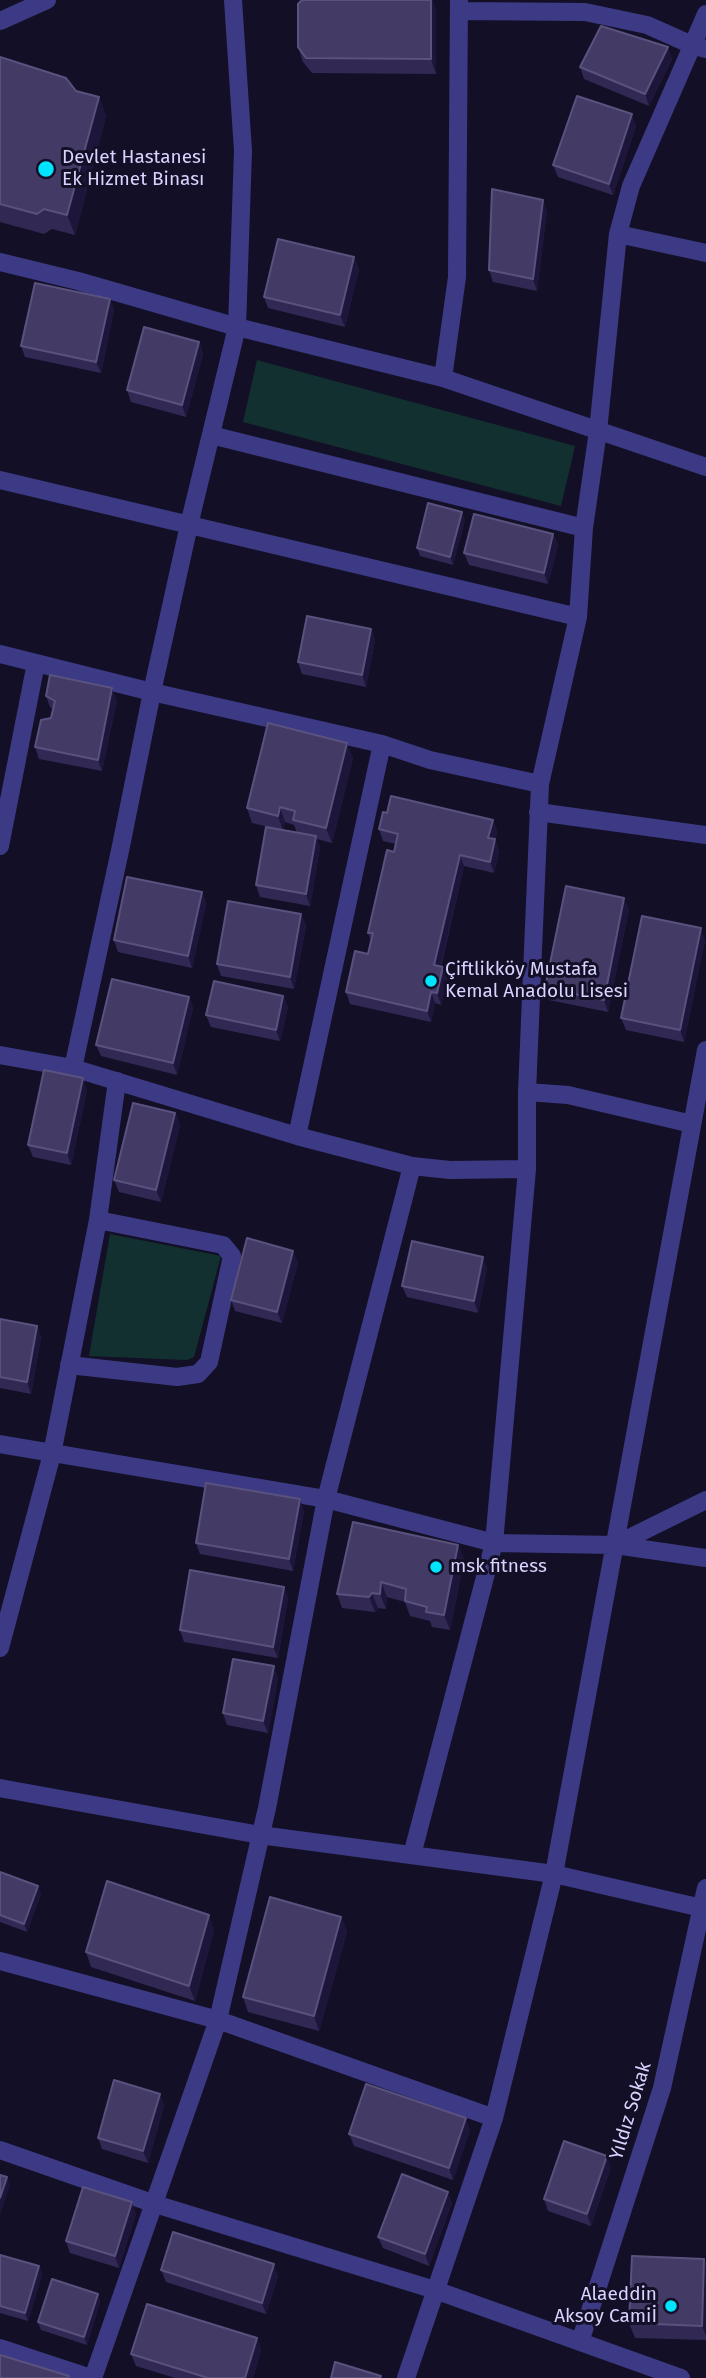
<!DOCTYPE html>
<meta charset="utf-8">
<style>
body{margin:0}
canvas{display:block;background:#130f26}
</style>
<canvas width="706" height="2378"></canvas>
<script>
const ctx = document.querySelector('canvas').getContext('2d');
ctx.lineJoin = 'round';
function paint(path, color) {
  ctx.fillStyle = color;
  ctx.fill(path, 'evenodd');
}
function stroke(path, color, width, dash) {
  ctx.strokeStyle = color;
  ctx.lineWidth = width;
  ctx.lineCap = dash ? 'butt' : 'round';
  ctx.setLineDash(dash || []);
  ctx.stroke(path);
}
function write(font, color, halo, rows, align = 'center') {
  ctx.font = font + ' "Fira Sans",sans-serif';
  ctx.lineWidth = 6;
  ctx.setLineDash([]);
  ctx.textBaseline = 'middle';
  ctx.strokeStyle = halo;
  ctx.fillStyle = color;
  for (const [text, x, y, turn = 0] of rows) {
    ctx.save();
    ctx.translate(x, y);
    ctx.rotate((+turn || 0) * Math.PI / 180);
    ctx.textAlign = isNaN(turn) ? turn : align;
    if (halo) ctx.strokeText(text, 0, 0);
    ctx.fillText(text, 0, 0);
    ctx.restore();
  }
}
paint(new Path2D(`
 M257,360l318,86 -14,60 -318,-84z
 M110,1234l111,22 -27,101 -7,3 -98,-4z`), '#12302f');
stroke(new Path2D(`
 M459,11l126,1 62,13 45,20 14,4
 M0,21l47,-21
 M618,234l88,19
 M0,262l78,19 159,46 206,51 263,89
 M443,378l14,-101 2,-277
 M211,435l373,93
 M0,480l578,137
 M0,654l152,38 230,52 48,16 110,24
 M538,812l168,23
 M0,846l36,-183
 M0,1055l73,13 224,68 115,30 38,4 77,-1
 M73,1068l48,-222 31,-154 37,-167 48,-198 6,-176 -10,-151
 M527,1092l41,3 124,29
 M297,1136l85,-392
 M69,1365l108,12 21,-3 11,-12 23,-106 -9,-11 -125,-25
 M0,1444l326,55 168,44 121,2 91,13
 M615,1545l91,-45
 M0,1648l52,-194 46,-234 19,-139
 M0,1788l260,47 294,39 152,35
 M412,1855l82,-312 33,-374v-77l13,-308 38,-167 6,-89 14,-97 20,-197 13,-48 75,-172
 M0,1961l218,59 276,98
 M0,2150l155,54 280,86 246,88
 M580,2342l82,-254 44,-200
 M0,2348l91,30
 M93,2378l125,-358 49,-212 59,-309 86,-333
 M406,2378l88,-260 60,-244 152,-824`), '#3d3a85', 18);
paint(new Path2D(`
 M436,10v64l-124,-1 -9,-11 -5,-15z
 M0,57l76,34 23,6 7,19 -31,119 -23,-6 -8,5 -44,-12z
 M672,59l-23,47 -65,-27 -4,-12z
 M636,126l-23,69 -55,-18 -5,-12z
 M547,211l-10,80 -44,-9 -4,-12z
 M354,257l5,12 -14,58 -77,-19 -4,-11z
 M110,299l4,11 -13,63 -76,-16 -4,-11z
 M199,342l4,12 -17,63 -55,-15 -4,-12z
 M465,520l-12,45 -33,-9 -3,-8z
 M553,534l5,11 -10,39 -79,-19 -5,-12z
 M371,629l4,11 -9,47 -64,-13 -4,-12z
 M46,696l71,4 -15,71 -63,-12 -4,-12 16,-29 2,-9 -3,-2z
 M353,758l-21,85 -15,-4 3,9 -10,58 -50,-9 -4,-12 25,-55 -29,-7 -5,-15zM285,822l9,3 3,8 -14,-3z
 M387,813l106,7 4,12 -2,8 4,11 -5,22 -30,-7 -23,101 6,12 -6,26 -6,-2 -4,19 -81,-18 -4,-12 22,-38 3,-13 -3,-8 26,-81 2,-8 -13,-3 -4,-12z
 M202,892l4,12 -14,64 -74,-16 -4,-12z
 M629,909l-21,103 -59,-12 -4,-12z
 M301,914l5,12 -12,63 -73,-13 -4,-12z
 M705,940l-21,102 -58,-12 -5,-12z
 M283,996l5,11 -8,34 -69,-14 -5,-12z
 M189,997l4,11 -16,67 -76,-19 -5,-11z
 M87,1090l-16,75 -38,-8 -5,-12z
 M175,1113l5,12 -19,77 -42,-10 -5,-12z
 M298,1262l-16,61 -47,-12 -4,-11z
 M487,1268l-9,45 -71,-16 -5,-11z
 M0,1319l37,7 4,12 -10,56 -31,-6z
 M304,1511l-11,60 -93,-17 -4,-11z
 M458,1545l6,15 -14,70 -18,-3 -2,-6 -20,-5 -5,-14 -18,-5 -1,12 -8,-1 -3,4 -33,-4 -5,-14z
 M284,1587l4,11 -10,60 -94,-16 -4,-12z
 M278,1678l-10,55 -41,-8 -4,-12z
 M0,1872l41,22 -14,38 -27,-10z
 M341,1917l6,15 -28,99 -71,-19 -5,-15z
 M214,1930l-19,71 -104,-34 -5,-15z
 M164,2105l-16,58 -46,-14 -4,-11z
 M470,2130l-17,50 -99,-34 -5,-12z
 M611,2167l-20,59 -43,-15 -4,-12z
 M452,2203l-23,63 -46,-18 -5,-11z
 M136,2214l-17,54 -49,-15 -4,-12z
 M0,2255l39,11 3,9 -14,46 -28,-8z
 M704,2259l2,4v77l-71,-2 -6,-15z
 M161,2270l117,6 -12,38 -100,-32z
 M98,2294l2,8 -13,43 -46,-15 -3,-8z
 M257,2338l4,12 -8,28h-78l-39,-12 -5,-12z`), '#312854');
paint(new Path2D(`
 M431,0h2l3,10v64l-5,-15z
 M668,47l4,12 -23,47 -4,-12z
 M99,97l7,19 -31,119 -8,-20z
 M632,114l4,12 -23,69 -4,-11z
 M543,200l4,11 -10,80 -4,-12z
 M354,257l5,12 -14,58 -5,-12z
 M110,299l4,11 -13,63 -5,-11z
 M199,342l4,12 -17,63 -4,-12z
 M462,512l3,8 -12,45 -3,-8z
 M553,534l5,11 -10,39 -4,-11z
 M371,629l4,11 -9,47 -4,-12z
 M112,688l5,12 -15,71 -4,-11z
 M347,743l6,15 -21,85 -6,-15z
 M280,807l5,15 -2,9 -5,-15z
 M493,820l4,12 -2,8 4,11 -5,22 -4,-11 -2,-24z
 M316,836l4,12 -10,58 -4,-12z
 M460,855l4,11 -26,111 -4,-12z
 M202,892l4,12 -14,64 -4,-12z
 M624,898l5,11 -21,103 -4,-12z
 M301,914l5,12 -12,63 -4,-12z
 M701,928l4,12 -21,102 -4,-12z
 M443,967l4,12 -6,26 -4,-12z
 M431,992l4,11 -4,19 -4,-11z
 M283,996l5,11 -8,34 -4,-11z
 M189,997l4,11 -16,67 -4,-12z
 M83,1078l4,12 -16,75 -4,-12z
 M175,1113l5,12 -19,77 -5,-12z
 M293,1251l5,11 -16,61 -5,-11z
 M483,1257l4,11 -9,45 -4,-12z
 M37,1326l4,12 -10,56 -4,-12z
 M300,1499l4,12 -11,60 -4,-12z
 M458,1545l6,15 -14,70 -6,-15z
 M381,1582l6,15 -1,12 -6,-15z
 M284,1587l4,11 -10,60 -5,-11z
 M372,1593l6,15 -3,4 -6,-15z
 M274,1666l4,12 -10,55 -5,-12z
 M38,1886l3,8 -14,38 -3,-8z
 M209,1915l5,15 -19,71 -6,-15z
 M341,1917l6,15 -28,99 -5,-15z
 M160,2094l4,11 -16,58 -5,-12z
 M466,2118l4,12 -17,50 -4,-12z
 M607,2156l4,11 -20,59 -4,-12z
 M7,2177l3,8 -10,30v-17z
 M448,2192l4,11 -23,63 -4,-12z
 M132,2202l4,12 -17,54 -4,-12z
 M704,2259l2,4v73l-4,-10z
 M274,2264l4,12 -12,38 -4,-11z
 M39,2266l3,9 -14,46 -3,-8z
 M98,2294l2,8 -13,43 -3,-8z
 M257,2338l4,12 -8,28h-8z`), '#1d163a');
const building = new Path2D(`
 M302,0h129v59l-125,-1 -8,-11v-43z
 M601,26l67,21 -23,47 -65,-27z
 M0,57l66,21 10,13 23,6 -32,118 -23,-6 -7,5 -37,-10z
 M577,96l55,18 -23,70 -56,-19z
 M492,189l51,11 -10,79 -44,-9z
 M278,239l76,18 -14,58 -76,-18z
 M35,283l75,16 -14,63 -75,-16z
 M144,327l55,15 -17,63 -55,-15z
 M428,503l34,9 -12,45 -33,-9z
 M474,514l79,20 -9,39 -80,-20z
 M307,616l64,13 -9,46 -64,-13z
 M50,675l62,13 -14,72 -63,-13 6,-27 10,-2 4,-17 -9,-5z
 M268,723l79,20 -21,85 -33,-8 2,-9 -15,-4 -2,9 -31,-8z
 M391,796l102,24 -5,18 7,1 -5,23 -30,-7 -26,110 9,2 -6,26 -6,-1 -4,19 -81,-19 9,-41 13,3 5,-21h-5l19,-83 7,2 4,-18 -19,-5 4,-17 4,1z
 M266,827l50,9 -10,58 -50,-9z
 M127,877l75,15 -14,64 -74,-16z
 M566,886l58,12 -20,102 -59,-12z
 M228,901l73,13 -11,63 -73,-13z
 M642,916l59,12 -21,102 -59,-12z
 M112,979l77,18 -16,66 -77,-18z
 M214,981l69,15 -7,34 -70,-15z
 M44,1070l39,8 -16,75 -39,-8z
 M133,1103l42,10 -19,77 -42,-10z
 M247,1238l46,13 -16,61 -46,-12z
 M412,1241l71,16 -9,44 -72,-15z
 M0,1319l37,7 -10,56 -27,-5z
 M206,1483l94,16 -11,60 -93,-16z
 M353,1522l105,23 -14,70 -18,-3 1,-5 -22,-6 1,-12 -25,-7 -1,12 -8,-1 -3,4 -32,-3z
 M190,1570l94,17 -11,60 -93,-17z
 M233,1659l41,7 -11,55 -40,-8z
 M0,1872l38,14 -14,38 -24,-9z
 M107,1881l102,34 -20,71 -103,-34z
 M270,1897l71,20 -27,99 -71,-19z
 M114,2080l46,14 -17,57 -45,-13z
 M366,2084l100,34 -17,50 -100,-34z
 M564,2141l43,15 -20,58 -43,-15z
 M402,2174l46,18 -23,62 -47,-17z
 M0,2175l7,2 -7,21z
 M83,2187l49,15 -17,54 -49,-15z
 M173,2232l101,32 -12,39 -101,-33z
 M0,2255l39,11 -14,47 -25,-7z
 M632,2256l72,3 -2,67 -73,-3z
 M52,2279l46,15 -14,43 -46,-15z
 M147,2304l110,34 -12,40h-37l-77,-24z
 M0,2355l69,21 -1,2h-68z
 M335,2362l46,14 -1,2h-49z`);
paint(building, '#433a66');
stroke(building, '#5a527e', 2);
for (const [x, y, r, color] of [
 [46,169,9,"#00e5ff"],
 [431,981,7,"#00e5ff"],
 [436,1567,7,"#00e5ff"],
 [671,2306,7,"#00e5ff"]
]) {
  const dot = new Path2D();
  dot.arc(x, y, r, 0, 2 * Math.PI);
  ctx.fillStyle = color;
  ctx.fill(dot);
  stroke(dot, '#130f26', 2.5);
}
write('19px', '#d9d4ff', '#130f26', [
 ["Devlet Hastanesi",62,158],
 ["Ek Hizmet Binası",62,180],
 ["Çiftlikköy Mustafa",445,970],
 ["Kemal Anadolu Lisesi",445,992],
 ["msk fitness",450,1567],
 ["Alaeddin",657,2295,"right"],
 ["Aksoy Camiİ",657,2317,"right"]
], 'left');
write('19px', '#d9d4ff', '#130f26', [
 ["Yıldız Sokak",631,2111,-73]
]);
</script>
